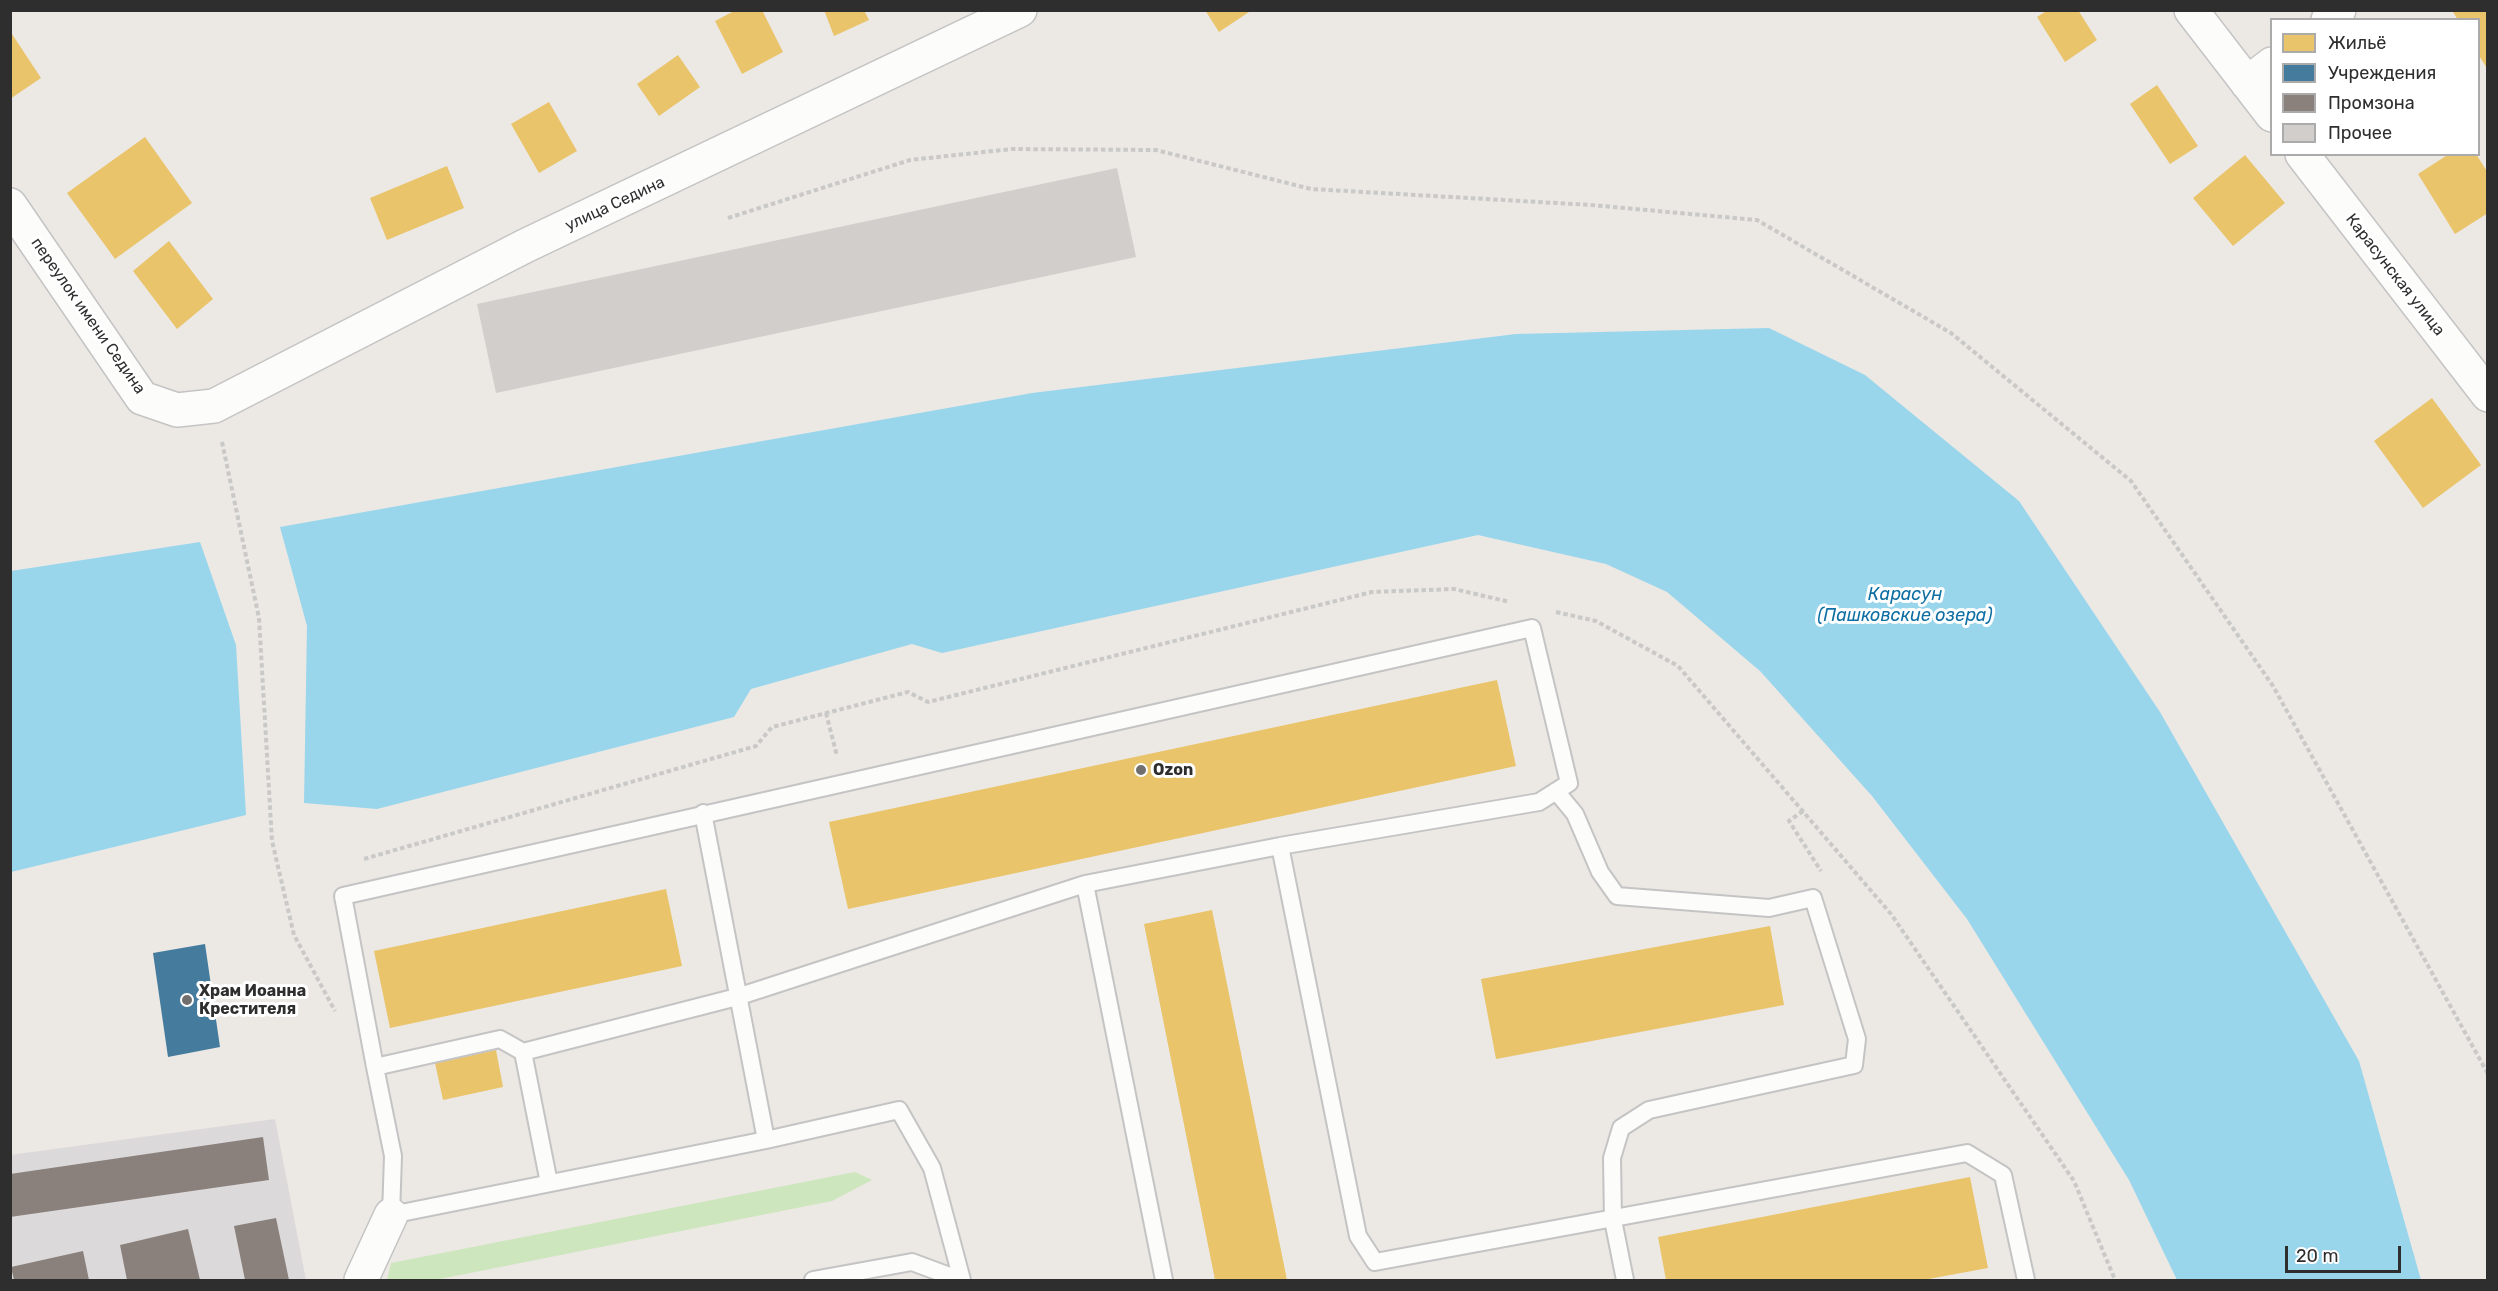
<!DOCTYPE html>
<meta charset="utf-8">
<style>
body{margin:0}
#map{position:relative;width:2498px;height:1291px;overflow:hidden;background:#ece8e4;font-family:Rubik,sans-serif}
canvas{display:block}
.frame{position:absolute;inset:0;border:12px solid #2e2e2e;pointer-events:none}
.legend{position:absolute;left:2270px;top:18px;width:210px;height:138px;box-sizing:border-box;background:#fff;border:2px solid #ababab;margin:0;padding:8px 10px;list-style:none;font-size:18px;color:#2e2e2e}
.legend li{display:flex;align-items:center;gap:12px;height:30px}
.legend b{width:30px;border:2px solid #ababab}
.scale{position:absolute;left:2285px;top:1246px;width:116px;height:27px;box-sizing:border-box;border:3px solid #2e2e2e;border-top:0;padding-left:8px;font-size:18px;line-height:21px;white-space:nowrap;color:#2e2e2e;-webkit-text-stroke:4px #fff;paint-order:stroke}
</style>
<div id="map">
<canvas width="2498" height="1291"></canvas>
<div class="frame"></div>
<ul class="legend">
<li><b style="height:16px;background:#e9c46a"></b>Жильё</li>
<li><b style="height:16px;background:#457b9d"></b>Учреждения</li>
<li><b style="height:16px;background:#8a817c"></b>Промзона</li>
<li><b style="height:16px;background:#d1cecb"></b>Прочее</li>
</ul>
<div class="scale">20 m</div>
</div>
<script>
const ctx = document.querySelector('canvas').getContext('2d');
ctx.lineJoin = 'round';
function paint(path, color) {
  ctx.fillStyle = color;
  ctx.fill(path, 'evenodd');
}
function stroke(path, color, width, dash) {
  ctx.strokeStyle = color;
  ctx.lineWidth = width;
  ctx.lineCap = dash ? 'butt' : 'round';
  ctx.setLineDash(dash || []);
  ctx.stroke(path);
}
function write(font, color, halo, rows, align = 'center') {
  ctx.font = font + ' Rubik,sans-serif';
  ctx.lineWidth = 6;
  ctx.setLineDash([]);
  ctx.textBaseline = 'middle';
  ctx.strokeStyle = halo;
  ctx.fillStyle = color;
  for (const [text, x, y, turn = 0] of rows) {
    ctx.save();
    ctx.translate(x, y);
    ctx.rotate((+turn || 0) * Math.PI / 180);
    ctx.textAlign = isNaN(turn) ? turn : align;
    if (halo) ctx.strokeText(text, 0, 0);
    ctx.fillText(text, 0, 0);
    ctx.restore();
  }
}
paint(new Path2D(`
 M275,1119l31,161h-295l-1,-125z`), '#dcd9db');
paint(new Path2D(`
 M855,1172l17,8 -40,21 -397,79h-48l4,-17z`), '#cee6be');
paint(new Path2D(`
 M1769,328l96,47 154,126 141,211 199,349 62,219h-244l-48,-100 -162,-261 -95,-123 -112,-125 -93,-79 -61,-28 -128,-29 -536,118 -30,-9 -161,45 -17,28 -357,92 -73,-6 3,-177 -27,-99 752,-134 484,-59z
 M200,542l36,103 10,170 -235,57v-301z`), '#99d6ec');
paint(new Path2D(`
 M736,10h26l21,42 -41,22 -27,-53z
 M824,10h40l5,10 -35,16z
 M1205,10h47l-33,22z
 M2048,10h30l19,30 -32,22 -28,-45z
 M2456,10h32v60l-10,-16v-34h-20l-5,-8z
 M10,31l31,47 -31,21z
 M678,55l22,32 -41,29 -22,-32z
 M2157,85l41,61 -28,18 -40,-60z
 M549,102l28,49 -38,22 -28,-49z
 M145,137l47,66 -77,56 -48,-66z
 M2449,154h27l12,19v40l-33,21 -37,-60z
 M2245,155l40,48 -52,43 -40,-48z
 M447,166l17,42 -77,32 -17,-42z
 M169,241l44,58 -36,30 -44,-58z
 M2432,398l49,67 -58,43 -49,-67z
 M1497,680l19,86 -668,143 -19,-87z
 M666,889l16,77 -292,62 -16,-77z
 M1212,910l75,370h-72l-71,-356z
 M1770,926l14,79 -288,54 -15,-80z
 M496,1050l7,37 -60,13 -8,-37z
 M1970,1177l18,91 -65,12h-257l-8,-43z`), '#e9c46a');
paint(new Path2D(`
 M205,944l15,103 -52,10 -15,-104z`), '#457b9d');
paint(new Path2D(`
 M263,1137l6,43 -259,37v-43z
 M276,1218l13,62h-44l-11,-54z
 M188,1229l12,51h-73l-7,-35z
 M83,1251l6,29h-75l-3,-13z`), '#8a817c');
paint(new Path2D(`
 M1117,168l19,89 -640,136 -19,-89z`), '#d1cecb');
const lane = new Path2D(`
 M1556,791l19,23 25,58 17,24 152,12 44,-10 44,141 -3,26 -205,45 -28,18 -9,30 1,62 12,60
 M703,813l63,327
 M1280,846l78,390 17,26 592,-109 36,22 23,105
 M1085,884l79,396
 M523,1052l26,131
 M375,1067l-32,-171 1189,-268 37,155 -30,19 -259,44 -195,38 -348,113 -214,55 -23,-13 -125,28 18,89 -2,59 375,-75 133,-30 33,58 30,112
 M813,1280l99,-18 35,13 3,5`);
const street = new Path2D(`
 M2191,10l81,105
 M2328,20l11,-10
 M2247,83l25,-19
 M2302,154l186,241
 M10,205l132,193 35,12 37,-4 311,-160 495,-236
 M361,1280l30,-65`);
stroke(lane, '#c5c4c5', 20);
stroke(street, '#c5c4c5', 36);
stroke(new Path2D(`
 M728,218l182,-58 102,-11 144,1 155,39 280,16 166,15 194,113 180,148 142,205 215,388
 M222,442l37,176 13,223 22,94 41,76
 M1556,612l40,9 82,45 213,248 183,267 41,99
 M826,713l11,43
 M1803,811l-14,10 32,50
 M364,859l392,-113 16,-19 136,-35 20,10 444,-110 82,-3 56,13`), '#c9c9c8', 4, [4.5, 3]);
stroke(lane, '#fcfcfb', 16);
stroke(street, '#fcfcfb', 33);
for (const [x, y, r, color] of [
 [1141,770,6,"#706f6e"],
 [187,1000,6,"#706f6e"]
]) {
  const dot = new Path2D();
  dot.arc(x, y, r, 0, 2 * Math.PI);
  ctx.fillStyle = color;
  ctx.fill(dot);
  stroke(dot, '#fff', 2);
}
write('16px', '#2e2e2e', '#fff', [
 ["улица Седина",615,204,-25],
 ["Карасунская улица",2395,275,52],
 ["переулок имени Седина",88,316,55]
]);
write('bold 16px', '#2e2e2e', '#fff', [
 ["Ozon",1153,770],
 ["Храм Иоанна",199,991],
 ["Крестителя",199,1009]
], 'left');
write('italic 18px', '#0d6fa3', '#fff', [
 ["Карасун",1905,595],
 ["(Пашковские озера)",1905,616]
]);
</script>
